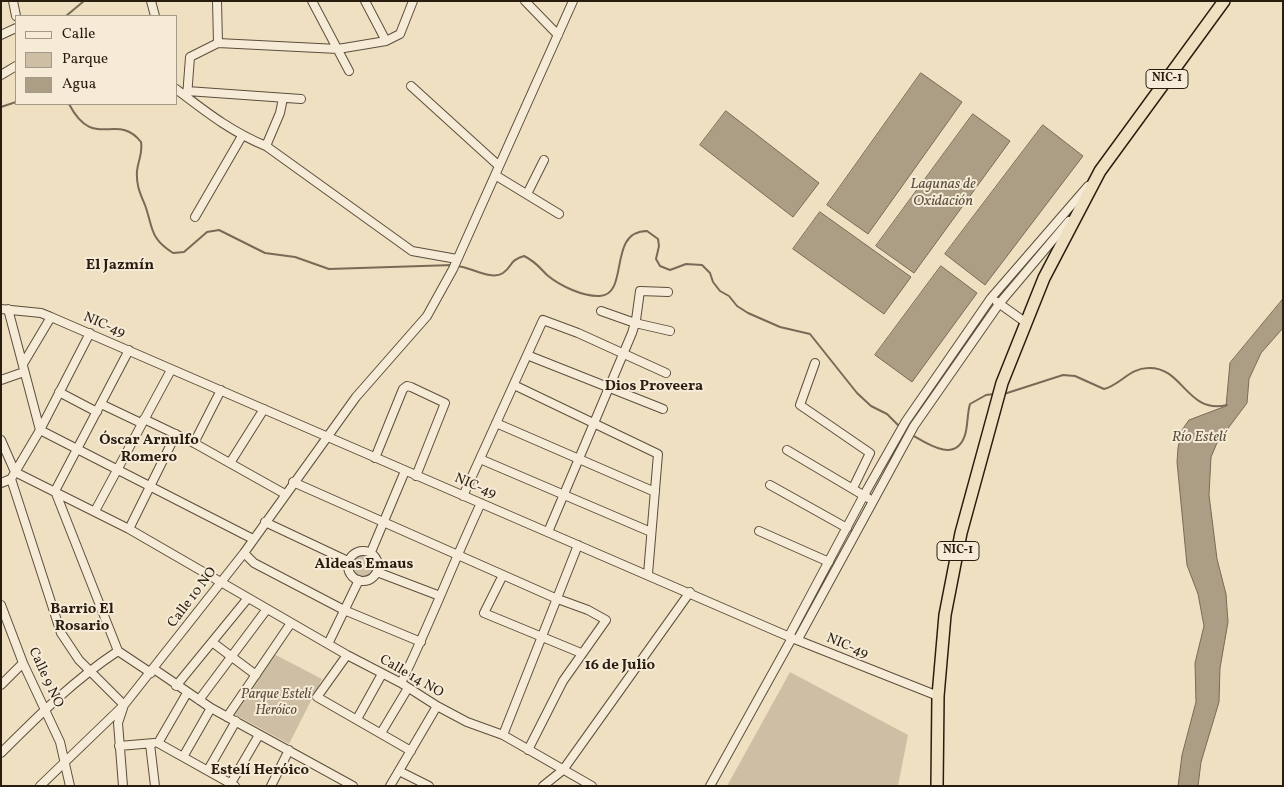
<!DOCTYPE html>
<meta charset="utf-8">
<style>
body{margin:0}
#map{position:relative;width:1284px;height:787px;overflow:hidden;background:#f0e0c2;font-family:Vollkorn,serif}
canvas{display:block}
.frame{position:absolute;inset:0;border:2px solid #291d0f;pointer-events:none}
.legend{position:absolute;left:15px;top:15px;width:162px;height:90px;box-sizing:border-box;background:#f5ebd7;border:1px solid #a39987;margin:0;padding:6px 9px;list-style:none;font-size:15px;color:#291d0f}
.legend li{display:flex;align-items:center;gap:10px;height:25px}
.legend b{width:25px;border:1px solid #a39987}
</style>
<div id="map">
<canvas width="1284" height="787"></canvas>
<div class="frame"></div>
<ul class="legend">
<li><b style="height:6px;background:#f5ebd7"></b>Calle</li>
<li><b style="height:14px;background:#cebfa4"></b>Parque</li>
<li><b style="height:14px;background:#ac9e85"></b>Agua</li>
</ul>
</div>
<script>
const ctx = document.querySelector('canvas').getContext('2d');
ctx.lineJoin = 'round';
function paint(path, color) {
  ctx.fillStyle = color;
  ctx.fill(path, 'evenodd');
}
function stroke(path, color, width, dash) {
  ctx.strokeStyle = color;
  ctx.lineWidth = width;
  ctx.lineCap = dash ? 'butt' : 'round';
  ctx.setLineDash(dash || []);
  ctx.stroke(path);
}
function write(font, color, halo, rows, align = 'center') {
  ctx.font = font + ' Vollkorn,serif';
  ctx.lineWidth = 4;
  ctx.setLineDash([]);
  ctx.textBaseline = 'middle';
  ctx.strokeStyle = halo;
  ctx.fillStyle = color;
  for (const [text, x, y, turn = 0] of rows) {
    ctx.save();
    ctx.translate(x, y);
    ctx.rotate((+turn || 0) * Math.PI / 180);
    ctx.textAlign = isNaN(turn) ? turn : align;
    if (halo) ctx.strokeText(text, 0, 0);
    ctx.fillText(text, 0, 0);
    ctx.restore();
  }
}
paint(new Path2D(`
 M351 566a12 12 0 1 1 24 0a12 12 0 1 1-24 0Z
 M272,653l50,26 -33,65 -57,-31z
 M790,672l118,63 -10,51h-171z`), '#cebfa4');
const water = new Path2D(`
 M921,73l41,29 -94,132 -41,-29z
 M726,111l93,72 -26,34 -93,-72z
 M973,114l37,27 -96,132 -38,-27z
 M1043,125l40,31 -98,129 -40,-31z
 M820,212l91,65 -27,37 -91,-65z
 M941,266l36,27 -65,89 -37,-27z
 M1283,299v29l-22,25 -12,26 -2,24 -30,40 -6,14 -2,38 8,64 9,35 2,28 -8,46 -1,34 -18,60 -3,24h-20l4,-31 14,-53 -1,-39 9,-37 -6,-32 -11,-29 -10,-103 1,-14 4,-18 7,-10 37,-14 4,-43z`);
paint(water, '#ac9e85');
stroke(water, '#786a56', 1);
stroke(new Path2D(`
 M66,16l18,-15
 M69,104c25,48 48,7 72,38 2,12 -3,18 -4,29 -1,14 3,22 8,34 8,22 4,33 28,48l11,-1 23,-20 12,-2 46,23 30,4 34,12 124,-4
 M1,107l15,-5
 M457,266c14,1 34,15 46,7 11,-8 5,-12 21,-17 11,5 15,11 23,19 13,11 37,22 53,21 30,-2 7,-65 47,-65l11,8 1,7 -3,13 4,7 10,4 16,-6 16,1 8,8 3,9 7,9 9,5 8,10 11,7 32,14 30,7 47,59 14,13 16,8 13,13
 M1004,394l59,-19 12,1 29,13c16,-4 26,-21 44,-21 35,-2 39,47 79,37
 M912,435c17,10 44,28 53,0 3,-9 2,-21 5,-31l16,-9 8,-1`), '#786a56', 2);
const minor = new Path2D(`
 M13,1l3,15
 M151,1l4,15
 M217,1l1,42
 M312,1l37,70
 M365,1l21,40
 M525,1l33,34
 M1,35l15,-7
 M1,75l15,-9
 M411,86l88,80
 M176,89c29,22 55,43 90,57l146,105 45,8
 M187,91l114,8
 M187,97l3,-40 28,-14 120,6 48,-8 14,-7 13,-33
 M266,146l14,-33 3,-15
 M495,175l64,39
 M527,194l17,-34
 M195,217l47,-81
 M997,302l28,20
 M1,309l40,4 10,4 741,321 146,58
 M8,309l32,121 213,109
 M601,311l34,12 35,8
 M90,333l-50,97 -29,49 50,154 18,27 45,45
 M129,350l-74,141 63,160 33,22
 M527,355l136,54
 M815,363l-15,42 70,48 -17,35
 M23,364l28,-47
 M1,380l23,-8
 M514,385l144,69 -10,120
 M59,392l38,20
 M101,404l40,19
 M144,419l50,24 91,51
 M496,423l159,69
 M1,440l14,32 114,57 218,126 54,28 36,23 30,16 36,13 89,51
 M194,443l27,-53
 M787,450l81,48
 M375,458l28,-69 4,-3 4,1 34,16 -29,73
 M480,459l171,73
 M230,463l34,-54
 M293,482l262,116 33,12 18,10 -43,61 -35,69
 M1,483l10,-4
 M770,485l77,43
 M463,496l80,-176 35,13 88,40
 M95,511l76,-141
 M265,522l83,39
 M129,529l47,-95
 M759,531l70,31
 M548,532l84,-199 4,-13 4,-29 28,1
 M348 566a15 15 0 1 1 30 0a15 15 0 1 1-30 0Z
 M371,552l34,-81
 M244,553l10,10 90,47 77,32
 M377,572l63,24
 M503,575l-19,38 97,40
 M1,605l22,58 37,79 10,44
 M789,636l75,-141 42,-74 85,-123 97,-112
 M798,639l116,-213 85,-122 70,-83
 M212,642l44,33
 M328,644l31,-64
 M347,655l-30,42 94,54
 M154,669l57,39 142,78
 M401,683c29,-59 52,-120 80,-180
 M1,685l22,-22
 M176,686l72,-88
 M187,693l-29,50 77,43
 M199,700l68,-91
 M227,717l64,-94
 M357,719l25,-45
 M381,733l27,-45
 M503,735l75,-190
 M150,744l5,42
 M119,746l35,-3
 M1,753c37,-37 73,-73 117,-102
 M183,757l28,-49
 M208,770l28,-49
 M399,771l30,15
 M231,783l28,-48
 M40,786l82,-79
 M123,786l-5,-63 6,-18 120,-152 112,-156 71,-81 26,-47 120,-268
 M271,786l18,-36
 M390,786l47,-80
 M543,786l20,-16 127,-178
 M710,786l82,-148`);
const highway = new Path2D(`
 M937,786l1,-90 7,-81 16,-82 41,-150 42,-105 56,-107 124,-170`);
stroke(minor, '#5b4e3c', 10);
stroke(highway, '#291d0f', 14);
stroke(minor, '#f5ebd7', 8);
stroke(highway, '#f0e0c2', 11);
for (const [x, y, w] of [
 [1167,79,42],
 [958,551,42]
]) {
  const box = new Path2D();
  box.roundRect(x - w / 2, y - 9.5, w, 19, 4);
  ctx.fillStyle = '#f5ebd7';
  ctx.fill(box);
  stroke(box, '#291d0f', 1);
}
write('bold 12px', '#291d0f', null, [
 ["NIC-1",1167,79],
 ["NIC-1",958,551]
]);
write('14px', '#291d0f', '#f5ebd7', [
 ["NIC-49",104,326,23],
 ["NIC-49",475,487,23],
 ["Calle 10 NO",193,598,-53],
 ["NIC-49",847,647,23],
 ["Calle 14 NO",411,677,30],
 ["Calle 9 NO",45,678,65]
]);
write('italic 14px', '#5b4e3c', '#f5ebd7', [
 ["Parque Estelí",276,695],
 ["Heróico",276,711]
]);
write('italic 15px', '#5d513e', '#f5ebd7', [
 ["Lagunas de",943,185],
 ["Oxidación",943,202],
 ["Río Estelí",1199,438]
]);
write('bold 15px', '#291d0f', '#f5ebd7', [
 ["El Jazmín",120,266],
 ["Dios Proveera",654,387],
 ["Óscar Arnulfo",149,441],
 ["Romero",149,458],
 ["Aldeas Emaus",364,565],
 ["Barrio El",82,610],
 ["Rosario",82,627],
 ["16 de Julio",620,666],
 ["Estelí Heróico",260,771]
]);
</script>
